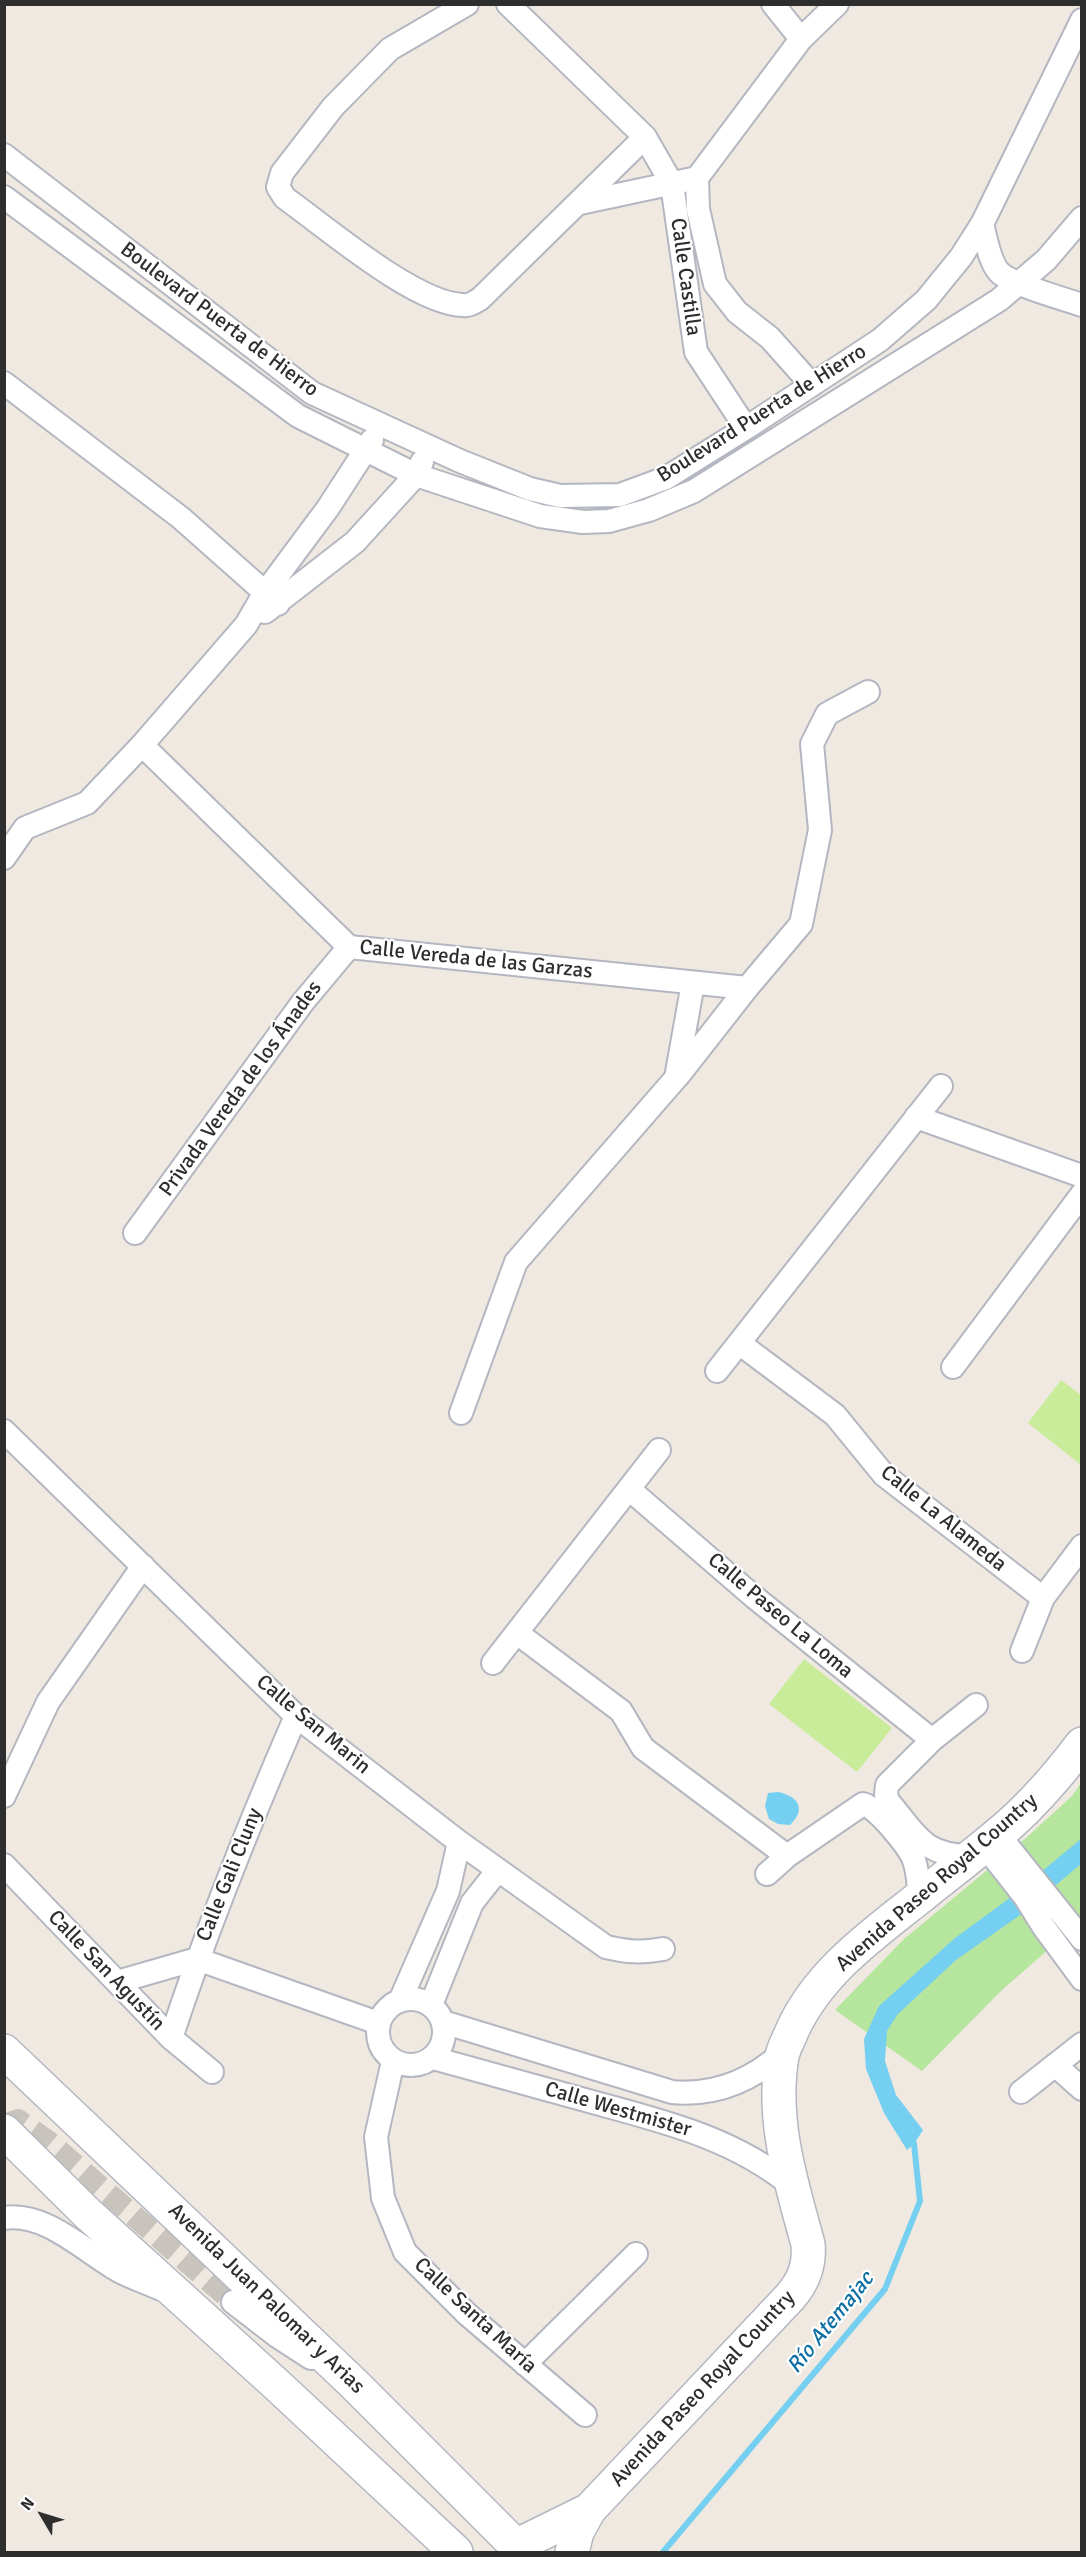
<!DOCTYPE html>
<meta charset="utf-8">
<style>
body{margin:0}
#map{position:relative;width:1086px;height:2557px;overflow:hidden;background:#efe9e1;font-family:Signika,sans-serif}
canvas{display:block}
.frame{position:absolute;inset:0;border:6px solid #2e2e2e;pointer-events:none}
.north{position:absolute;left:12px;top:2485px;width:60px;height:60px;-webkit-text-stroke:4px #fff;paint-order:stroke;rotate:308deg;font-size:16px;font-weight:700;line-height:24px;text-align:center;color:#2e2e2e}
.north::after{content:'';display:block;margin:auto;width:21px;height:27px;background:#2e2e2e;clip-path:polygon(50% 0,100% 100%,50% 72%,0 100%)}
</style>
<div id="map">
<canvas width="1086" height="2557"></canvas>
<div class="frame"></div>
<div class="north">N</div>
</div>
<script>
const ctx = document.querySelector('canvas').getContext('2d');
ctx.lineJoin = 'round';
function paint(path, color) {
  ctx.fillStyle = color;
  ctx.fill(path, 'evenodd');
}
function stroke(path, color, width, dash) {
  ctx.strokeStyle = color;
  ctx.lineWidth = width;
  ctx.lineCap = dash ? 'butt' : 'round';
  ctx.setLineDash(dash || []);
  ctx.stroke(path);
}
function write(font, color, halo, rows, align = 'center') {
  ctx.font = font + ' Signika,sans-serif';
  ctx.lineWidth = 4.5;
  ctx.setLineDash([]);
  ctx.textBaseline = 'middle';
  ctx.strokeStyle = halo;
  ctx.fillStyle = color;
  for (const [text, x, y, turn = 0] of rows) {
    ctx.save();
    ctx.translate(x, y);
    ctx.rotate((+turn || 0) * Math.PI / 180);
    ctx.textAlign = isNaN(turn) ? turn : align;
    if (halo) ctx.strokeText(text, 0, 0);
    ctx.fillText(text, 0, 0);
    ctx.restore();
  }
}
paint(new Path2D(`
 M1081,1783v138l-79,69 -80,81 -87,-61 69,-71 122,-101 46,-42z`), '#b6e59e');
paint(new Path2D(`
 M1061,1380l20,15v70l-53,-42z
 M804,1659l88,69 -35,44 -88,-68z`), '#c9ec9a');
paint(new Path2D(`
 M778,1792c20,4 29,17 12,33l-12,-1 -9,-5 -4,-13 3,-13z
 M1081,1839v25l-58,49 -67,47 -58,54 -11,17 -2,30 11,34 27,35 -9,14 -7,6 -23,-37 -18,-44 -2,-30 15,-33 76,-68 52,-38z`), '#75cff0');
stroke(new Path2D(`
 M663,2552l222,-263 35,-88 -6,-57 -3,-6`), '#75cff0', 6);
stroke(new Path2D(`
 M4,2125l14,-5 31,22 184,160`), '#c8c4bd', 22, [22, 11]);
const street = new Path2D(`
 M467,4l-77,45 -57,58 -51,66 -4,14 7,11c41,29 130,106 178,107 6,1 12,-3 17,-6l165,-162
 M508,4l137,133 27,47 24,168 50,76
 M773,4l28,35
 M4,155l308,238 148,68 70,28 30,7 60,-1 46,-17 80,-50 134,-88 46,-40 35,-43 21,-33 100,-204
 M697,178l1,31 17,75 22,28 33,26 41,46
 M4,197l294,219 118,59 124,41 43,6 26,-1 40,-11 45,-19 305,-191 47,-40 36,-42
 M580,203l117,-25 104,-139 36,-35
 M982,224c4,14 7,37 17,48 11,12 65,27 83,33
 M4,383l177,135 97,86
 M265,612l90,-70 61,-67 6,-13
 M142,745l207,202 398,41
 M4,858l21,-30 62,-25 55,-58 104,-120 18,-31 64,-86 44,-68
 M678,1076l69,-88 54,-64 19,-94 -8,-86 15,-30 41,-22
 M916,1117l166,59
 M135,1233l168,-231 46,-55
 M739,1343l96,72 49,60 159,123
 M953,1367l129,-173
 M717,1371l224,-285
 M461,1413l55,-151 160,-184 17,-95
 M4,1431l292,285 163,126 147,105c21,5 36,6 57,2
 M629,1489l124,107 179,144
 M517,1633l104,78 22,37 144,108
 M1022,1651l21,-53 39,-52
 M493,1663l166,-213
 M4,1796l44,-94 95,-136
 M998,1834l84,105
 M984,1845l41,52 18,29 39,53
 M969,1856c-47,-1 -53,-22 -81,-55l-2,-7 1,-9 45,-45 44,-35
 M4,1865l167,173 41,34
 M767,1874l20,-18 76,-52c13,2 46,43 51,56 4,12 5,25 5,38
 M117,1982l80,-23 181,64
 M378 2032a33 33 0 1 1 66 0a33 33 0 1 1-66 0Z
 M400,2001l48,-110 11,-49
 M431,2005l41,-102 26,-33
 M443,2022l229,70c43,4 79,-11 110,-39
 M171,2038c36,-110 79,-216 125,-322
 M433,2058c55,15 109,30 163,45 70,19 139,36 196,83
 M393,2061l-17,76 7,61 22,54 62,62 118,101
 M1055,2065l27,24
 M1021,2092l61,-48
 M4,2218c40,-6 77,30 110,50 14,9 32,14 47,21
 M233,2302l44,34 34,22
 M525,2364l111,-110`);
const secondary = new Path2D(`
 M4,2051l349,332 169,169
 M4,2131l83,82 189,171 180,168
 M516,2546l73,-36
 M572,2552l5,-20 12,-22 201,-213c14,-16 20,-32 18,-53 -17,-62 -37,-124 -26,-188 2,-9 7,-17 10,-25 26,-58 80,-96 128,-134 30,-24 60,-47 89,-72 27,-24 51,-52 73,-81`);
stroke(street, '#b4b7c1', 26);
stroke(secondary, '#b4b7c1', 36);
stroke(street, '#fff', 22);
stroke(secondary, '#fff', 33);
write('21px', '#2e2e2e', '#fff', [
 ["Calle Castilla",685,277,82],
 ["Boulevard Puerta de Hierro",219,320,37],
 ["Boulevard Puerta de Hierro",762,414,-32],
 ["Calle Vereda de las Garzas",476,960,6],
 ["Privada Vereda de los Ánades",241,1089,-54],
 ["Calle La Alameda",943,1519,39],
 ["Calle Paseo La Loma",780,1616,40],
 ["Calle San Marin",313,1725,40],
 ["Calle Gali Cluny",230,1875,-68],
 ["Avenida Paseo Royal Country",937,1883,-41],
 ["Calle San Agustín",106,1971,46],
 ["Calle Westmister",618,2110,16],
 ["Avenida Juan Palomar y Arias",266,2299,44],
 ["Calle Santa María",475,2316,43],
 ["Avenida Paseo Royal Country",703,2389,-47]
]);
write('italic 22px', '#0d6fa3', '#fff', [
 ["Río Atemajac",831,2323,-51]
]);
</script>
